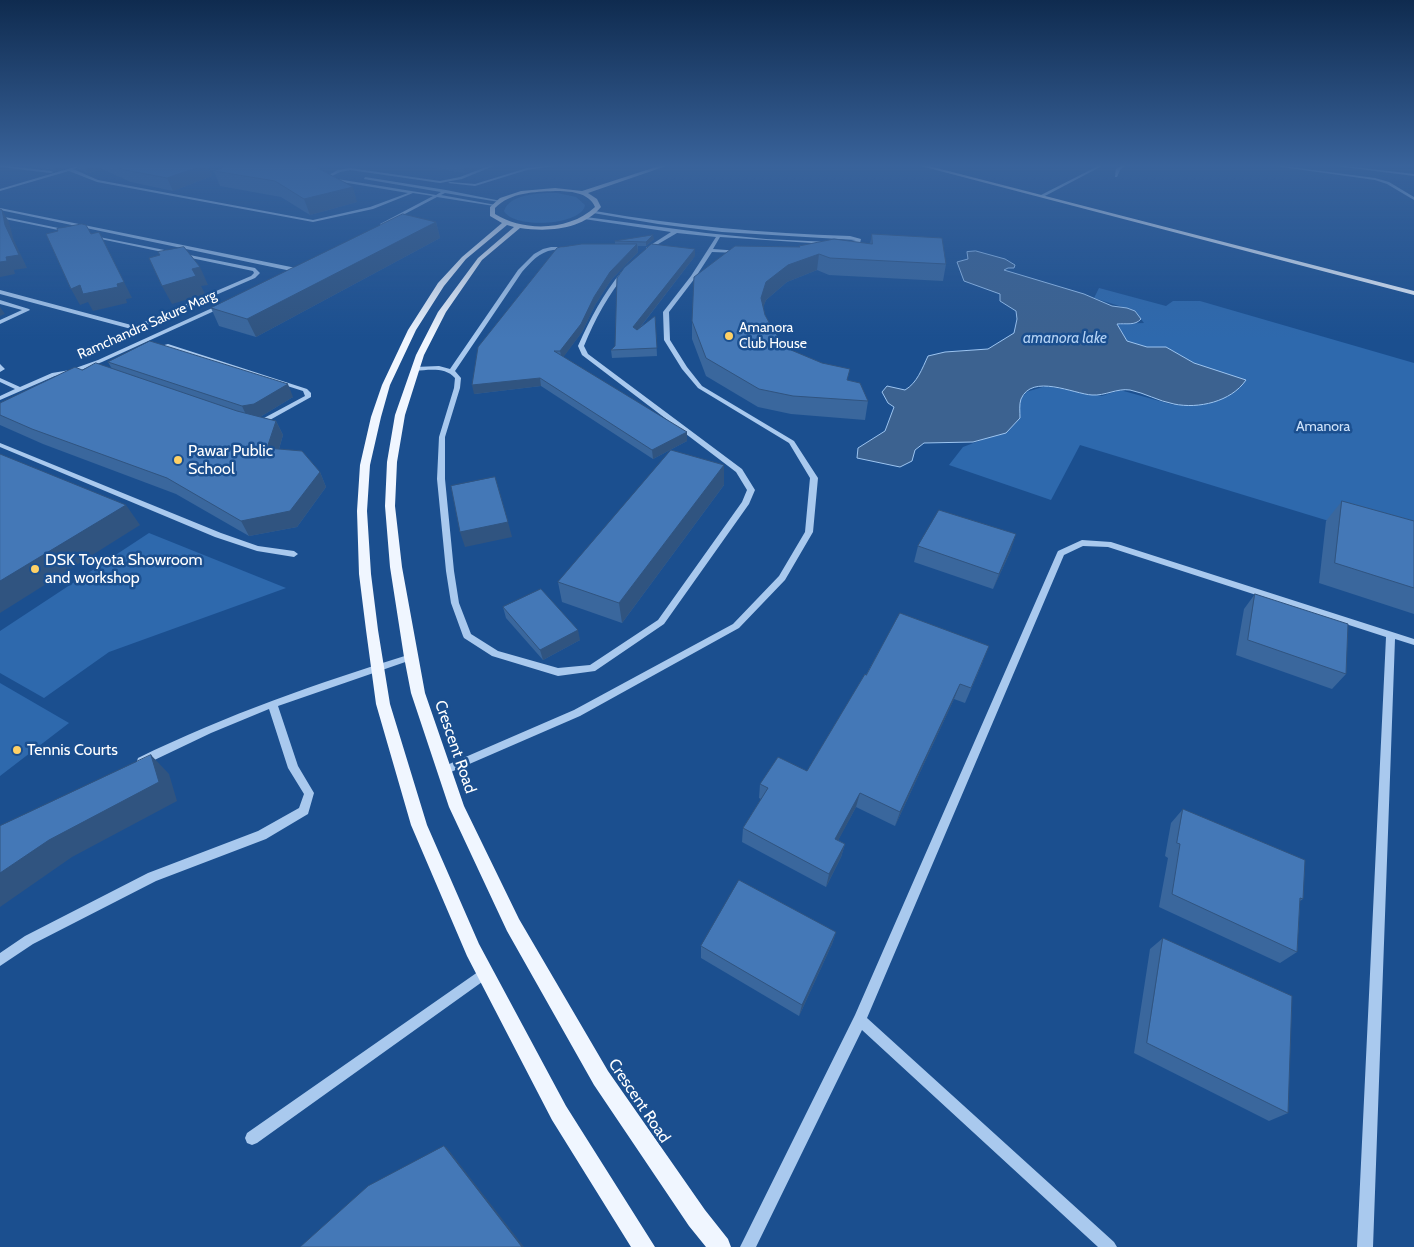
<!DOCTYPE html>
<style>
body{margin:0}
canvas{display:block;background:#1b4f8f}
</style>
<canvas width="1414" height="1247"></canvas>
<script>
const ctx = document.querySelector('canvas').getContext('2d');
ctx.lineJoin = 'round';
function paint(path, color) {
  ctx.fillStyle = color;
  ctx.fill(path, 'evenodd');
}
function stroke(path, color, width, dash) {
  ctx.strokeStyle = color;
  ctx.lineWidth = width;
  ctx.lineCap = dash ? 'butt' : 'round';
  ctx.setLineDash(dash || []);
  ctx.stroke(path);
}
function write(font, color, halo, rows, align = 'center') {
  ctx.font = font + ' Cabin,sans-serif';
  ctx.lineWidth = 5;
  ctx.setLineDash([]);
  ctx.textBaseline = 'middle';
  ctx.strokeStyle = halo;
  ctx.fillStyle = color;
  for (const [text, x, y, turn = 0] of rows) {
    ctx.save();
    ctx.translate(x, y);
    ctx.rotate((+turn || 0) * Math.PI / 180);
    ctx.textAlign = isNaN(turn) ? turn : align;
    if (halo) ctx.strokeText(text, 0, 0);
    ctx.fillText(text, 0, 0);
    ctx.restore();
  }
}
paint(new Path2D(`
 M557,193l19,4 9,8c-3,21 -72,24 -81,6 6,-18 38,-18 53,-18z
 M1099,288l67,18 7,-5h27l214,62v184l-334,-102 -29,55 -102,-35 14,-18 29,-11 34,-44 20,-6 56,10 18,-6 54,15 20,-42 -28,-16h-19l-20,-6 -10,-17 27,-1 -9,-12 -41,-13z
 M149,533l137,55 -177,64 -65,46 -44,-25v-42z
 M0,683l69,40 -69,53z`), '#2e69ad');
const water = new Path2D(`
 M976,251l29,8 10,6 -1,3h-6l-4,2 80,24 28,12 15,2 8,3 6,8c-6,7 -15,4 -24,5l10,17 20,6h19l28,16 52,17c-15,22 -48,29 -72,24 -16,-3 -29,-11 -44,-14 -13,-2 -25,6 -38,5 -18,-1 -60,-22 -71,4 -2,5 -1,13 -1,19l-14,15 -33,9 -49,1 -9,7 -3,11 -12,6 -43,-9 1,-10 27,-17 9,-24 -6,-4 -6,-11 5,-6 18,4c12,-7 17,-21 23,-34l17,-4 43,-3 26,-16 3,-14 -1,-8 -16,-10v-7l-36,-13 -7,-19 11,-3 -1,-7z`);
paint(water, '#3c6290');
stroke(water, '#9cc4f0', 1);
paint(new Path2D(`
 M0,165l51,6 2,1 -2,1 -51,-6z
 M81,165h5l-13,4 25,11 215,40 57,-13 38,-14 -78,-13 1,-2 105,17 5,-3 -77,-13 1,-2 81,13 55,11 -2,1 -54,-9 -4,2 55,10 -2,1 -57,-9 -55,29h-2v-2l53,-28 -20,-3 -40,16 -60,13 -216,-40 -28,-11 -69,20v-2z
 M491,165h5l-34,14 -22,4 -90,-13 -10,2 -14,7 -3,-1 15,-8 12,-2 90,13 20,-4z
 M554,165h8l-35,5 -52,16 -27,-3 2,-1 25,2 52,-16z
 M1100,165h4l-61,32 -4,-1z
 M1122,165h4l-6,5 -3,7h-2l1,-8z
 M1267,165h8l100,13 14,4 25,15v3l-27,-16 -12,-4z
 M1328,165h9l77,9v2z
 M0,208l296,60 3,2 -3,2 -296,-62z
 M595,211c84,15 169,22 255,25l11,3 -1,4 -12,1h-2v-2l10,-2 -134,-8 -64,-8 -65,-11z
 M0,216l68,14 2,1 -2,1 -68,-14z
 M586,217l120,16 60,6 63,3v2h-2l-107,-7 -7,12 27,2 2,1 -2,1 -28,-1 -17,26 -26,34 1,28 17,27 15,19 92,55 24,37 -5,54 -28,48 -46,48 -159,88 -136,59 -4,-1 -1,-3 1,-3 134,-58 159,-86 46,-48 26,-44 5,-54 -21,-35 -91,-55 -16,-19 -18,-29 -1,-28 28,-36 25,-39 -39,-4 -29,17h-2v-2l25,-16 -87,-13z
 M89,235l166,33 5,5 -5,5 -120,52 -135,-36v-4l135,36 116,-50 3,-3 -1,-2 -162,-34 -2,-1z
 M551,247h16l2,1c-5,2 -10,1 -16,2 -14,2 -22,12 -31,22l-67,99 6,7 -1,10 -15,49v42l9,92 5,32 12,31 27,17 60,17 32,-3 68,-45 84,-118 5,-12 -11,-18 -154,-117 -4,-9c12,-27 25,-52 44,-75l5,1c-19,23 -32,47 -43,74l4,8 154,115 13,21 -6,14 -85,120 -69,47 -37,5 -66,-20 -28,-18 -1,-2 -12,-33 -5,-32 -9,-92 2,-42 15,-49 1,-10c-10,-11 -26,-8 -40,-7l-3,-2 3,-2 24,-1 11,3 68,-99 16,-16 9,-5z
 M0,300l29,9 1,1 -30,14v-4l22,-10 -22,-6z
 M221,304l3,2 -1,1 -121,55 -29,11 -18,3 -55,24v-4l15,-7 -15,-7v-4l20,9 32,-14 18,-3 28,-10z
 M168,344l139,45 4,4v4l-43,24 -20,4 -141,-48 -1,-2 5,-5 46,-23zM168,348l135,43 2,5 -41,22 -16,3 -136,-46 3,-3 46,-23z
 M0,364l5,5 -5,3z
 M0,443l221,90 37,13 36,5 4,3 -4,3 -37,-6 -42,-14 -215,-90z
 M1082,540l29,2 303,97v6l-19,-6 -22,608h-16l29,-610 -278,-90 -25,-1 -19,9 -197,463 247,224 3,5h-19l-236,-217 -106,217h-16l115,-232 202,-462 1,-2z
 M411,654l3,1 2,2 -2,2 -136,47 20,60 16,27 -6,21 -42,25 -110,42 -123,63 -33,22v-13l25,-17 123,-63 110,-42 41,-23 5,-14 -16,-26 -19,-59 -58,24 -65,31 -4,1 -4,-1 -1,-3 1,-3c88,-43 180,-75 273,-104z
 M485,967l4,2 2,4 -2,4 -232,166 -5,2 -5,-2 -2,-5 2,-5z`), '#a9c9ee');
paint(new Path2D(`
 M662,165h7l-81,28 9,6 4,8c-19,23 -53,25 -81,21l-38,32 -36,52 -22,43 -19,60 -8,47 -2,44 7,61 23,126 39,113 55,113 89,152 97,139 23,29 3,8h-25l-17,-21 -95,-141 -87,-154 -58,-124 -38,-114 -7,-36 -14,-90 -5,-61 2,-44 8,-47 21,-60 22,-43 40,-54 36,-31 -7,-2 -41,34 -22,27 -28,44 -26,55 -9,32 -11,48 -3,46 4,63 7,56 12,74 37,121 52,119 87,162 89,141h-24l-79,-127 -85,-164 -56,-131 -35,-121 -10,-74 -7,-56 -2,-63 3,-46 11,-48 11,-32 26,-55 30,-47 24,-26 40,-34 -12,-7v-9l10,-9 21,-7 34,-3 27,3zM555,191c14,0 34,1 40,16 -25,24 -72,25 -100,7v-6c16,-16 39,-16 60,-17z
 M917,165h8l489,126v4z`), '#f0f6ff');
paint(new Path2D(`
 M25,165h182l5,11 -39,15 -42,-9 -29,-13 -14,4 -10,-4 -2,-4 -20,6z
 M230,165l127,37 -47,13 -29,-18 -61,-11 -6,-15z
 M419,165h68l-22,8z
 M436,222l4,16 -184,99 -37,-11 -8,-18z
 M872,234l74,30 -3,17 -114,-6 -12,-5 -30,12 -21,18 -3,7 2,8 10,18 16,17 57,30 20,21 -3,19 -74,-6 -33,-7 -52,-31 -14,-37v-18l107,-74 71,-3z
 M654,239l-8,7h-8v6l-27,28 -16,25 -13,27 -19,25 124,84 -34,18 -112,-73 -67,8 141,-150v-3z
 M695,256l-56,73 16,-13 2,40 -45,2 -1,-8 4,-4z
 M108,362l185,35 -33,20 16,4 7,14 -4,14 41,23 6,15 -29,40 -48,9 -73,-42 -133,-50 -43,-19v-22l82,-33 30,-1z
 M724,465v20l-102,138 -60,-21 -4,-20z
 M1342,501l72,20v93l-95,-31 7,-62z
 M918,546l93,4 -18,39 -79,-27z
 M1255,594l91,80 -14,15 -96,-34 8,-46z
 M503,607l77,33 -37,20 -37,-42z
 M983,661l-18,42 -11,-4 -59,127 -39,-19 -18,33 7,4 -4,13 -15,30 -84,-45 1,-14 18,-29 -2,-1 1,-14 47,-13 59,-96z
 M1183,809l120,90 -3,2 -3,51 -17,11 -121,-56 9,-49 -3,-2 6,-33z
 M836,932l-4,12 -33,72 -98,-58v-12z
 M1163,938l125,175 -19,8 -135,-68 16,-104z`), '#3a679d');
paint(new Path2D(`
 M52,165h24l-20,6z
 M83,165h17l2,4 -14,4z
 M204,165h3l5,11 -39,15 -6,-13z
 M463,165h24l-22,8z
 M353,187l4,15 -47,13 -6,-16z
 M2,210l7,12 4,16 14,30 -13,2 1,4 -15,3v-15l6,-5 -1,-32z
 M436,222l4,16 -184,99 -9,-18z
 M99,232l33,66 -6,1 1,4 -34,8 -5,-9 -8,3 -9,-16 9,-4z
 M653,235l1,4 -8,7v-4z
 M637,244l1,8 -27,28 -16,25 -13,27 -20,27 -2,-8 50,-79z
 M695,249v7l-61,79 -1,-8z
 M819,254l-2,16 -30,12 -21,18 -6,16 1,-18 5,-16 22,-17z
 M200,267l8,18 -7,1 4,8 -33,10 -10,-18 30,-17z
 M0,307l5,7 -5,2z
 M540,378l1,8 -67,8 -2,-9z
 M288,384l5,13 -33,20 -12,2 -6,-13z
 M276,421l7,14 -8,28 -8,-15z
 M687,432v9l-34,18 -1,-9z
 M724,465v20l-102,138 -3,-20z
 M320,472l6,15 -29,40 -48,9 -8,-15z
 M126,505l14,20 -140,88v-32z
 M508,522l4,15 -47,10 -5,-15z
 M1016,534l-5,16 -18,39 6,-15z
 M578,630l2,10 -37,20 -3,-10z
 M960,684l-6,15 -59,127 5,-14z
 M151,755l18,19 8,27 -105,56 -72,50v-34z
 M860,793l-4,14 -24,45 3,-13z
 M845,844l-4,13 -15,30 3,-13z
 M836,932l-4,12 -33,72 3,-11z
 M444,1146l3,2 77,99h-2z`), '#305480');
const building = new Path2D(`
 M113,165h91l-37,13 -42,-8z
 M230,165h82l41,22 -49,12 -29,-18 -61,-10z
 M0,209l2,1 3,15 14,30 -13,2 1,4 -7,1z
 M403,214l33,8 -189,97 -36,-11z
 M82,224l4,1 5,9 8,-2 25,50 -7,2 1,3 -35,7 -3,-9 -9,4 -25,-55 12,-3 -1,-2z
 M872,234l70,4 4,26 -116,-6 -11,-4 -31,11 -22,17 -5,16 4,17 10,18 16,17 31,13 28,6 -3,11 13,3 8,18 -75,-5 -34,-7 -53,-31 -14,-37 2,-44 41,-31 65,1 -1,-1 35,-7 38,5z
 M653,235l-7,7 -31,-1z
 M582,244h55l-27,28 -16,25 -13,27 -21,27h-6l133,81 -35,18 -112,-72 -68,7 6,-38 79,-99z
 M652,244l43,5 -62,78 4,3 18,-14 2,32 -46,2 4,-4 2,-68 7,-10z
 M184,247l16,20 -8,2 4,7 -34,10 -13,-28 11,-3 -2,-3z
 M150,341l138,43 -34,20 -12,2 -134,-44z
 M96,363l141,48 39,10 -9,27 35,3 18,21 -30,39 -49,10 -74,-43 -135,-49 -32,-14v-12l75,-36 7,3z
 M671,450l53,15 -105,138 -61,-21z
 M0,454l126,51 -126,76z
 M495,477l13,45 -48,10 -9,-46z
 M1342,501l72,20v67l-79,-25z
 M939,510l77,24 -17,40 -81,-28z
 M541,589l37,41 -38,20 -37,-43z
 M1255,594l93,30 -2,50 -98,-34z
 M900,613l89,33 -18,42 -11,-4 -60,128 -40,-19 -25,46 10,5 -16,30 -86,-46 25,-40 -8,-4 18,-27 29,14 58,-97 1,1z
 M151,755l8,27 -110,58 -49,33v-47z
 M1183,809l122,51 -2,39 -3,-1 -3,54 -125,-58 8,-50 -3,-1z
 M739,880l97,52 -34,73 -101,-59z
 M1163,938l129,58 -4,117 -141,-70z
 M444,1146l78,101h-222l68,-61z`);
paint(building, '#4478b7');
stroke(building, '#305480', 1);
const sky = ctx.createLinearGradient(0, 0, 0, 339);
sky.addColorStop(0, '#0f2b4f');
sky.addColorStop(0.49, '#39639b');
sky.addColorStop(1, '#39639b00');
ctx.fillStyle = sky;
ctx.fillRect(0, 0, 1414, 339);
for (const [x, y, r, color] of [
 [729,336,5,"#ffd166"],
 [178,460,5,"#ffd166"],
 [35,569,5,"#ffd166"],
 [17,750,5,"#ffd166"]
]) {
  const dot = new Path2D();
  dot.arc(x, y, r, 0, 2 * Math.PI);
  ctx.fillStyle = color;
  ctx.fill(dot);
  stroke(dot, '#1b4f8f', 2);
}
write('14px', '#fff', '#1b4f8f', [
 ["Ramchandra Sakure Marg",147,325,-24]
]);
write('14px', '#fff', '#1b4f8f', [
 ["Amanora",739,328],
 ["Club House",739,344]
], 'left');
write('14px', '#cfe3fa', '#1b4f8f', [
 ["Amanora",1323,427]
]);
write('italic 15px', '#b5d3f5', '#1b4f8f', [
 ["amanora lake",1065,339]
]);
write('16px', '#fff', '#1b4f8f', [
 ["Pawar Public",188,451],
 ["School",188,469],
 ["DSK Toyota Showroom",45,560],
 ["and workshop",45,578],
 ["Tennis Courts",27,750]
], 'left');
write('16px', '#fff', '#1b4f8f', [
 ["Crescent Road",455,747,71],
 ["Crescent Road",639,1101,56]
]);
</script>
